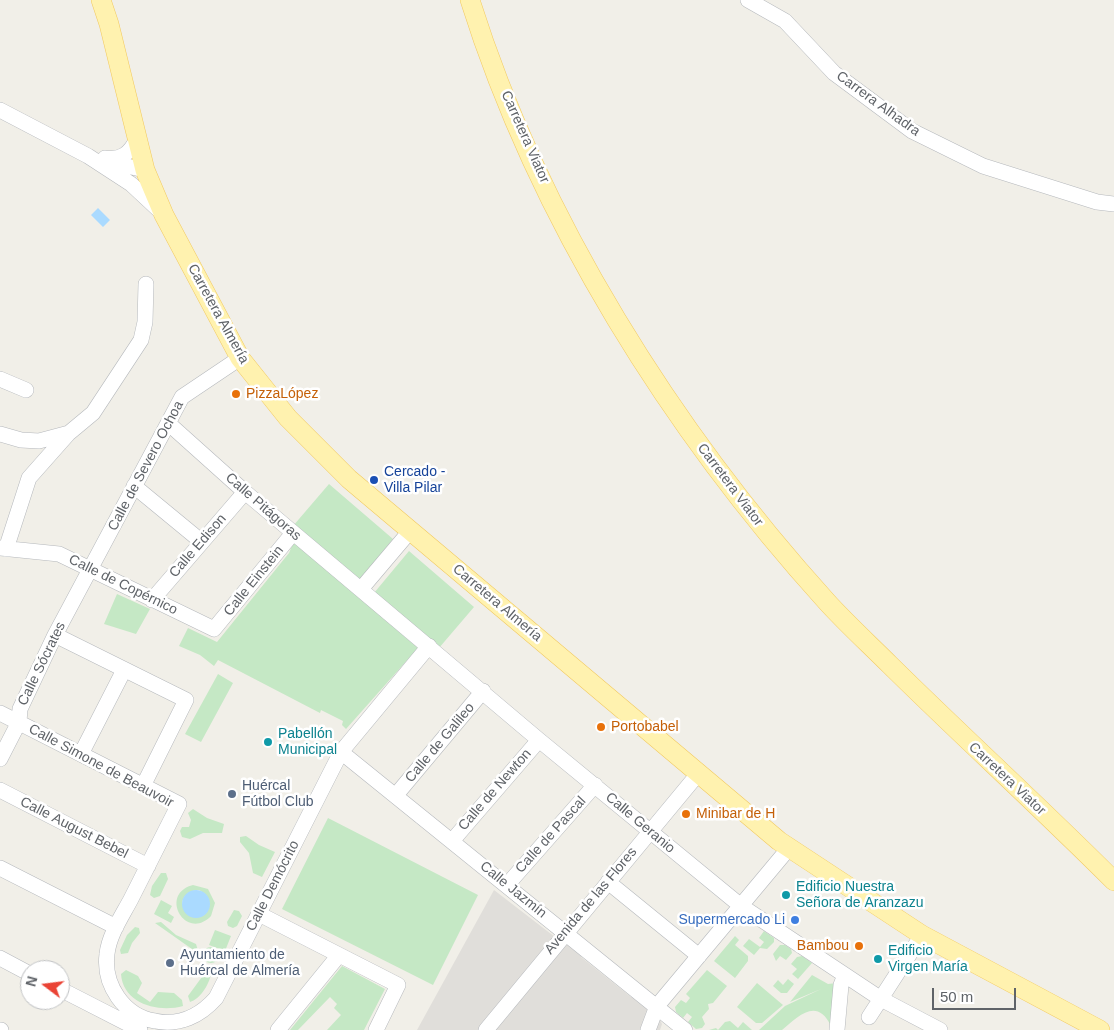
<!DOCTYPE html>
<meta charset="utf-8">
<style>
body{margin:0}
#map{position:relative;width:1114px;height:1030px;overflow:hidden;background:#f1efe8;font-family:Arial,sans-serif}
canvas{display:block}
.north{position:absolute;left:20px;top:960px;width:50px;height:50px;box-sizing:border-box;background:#fff;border:1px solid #bfc1c3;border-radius:50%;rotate:285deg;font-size:14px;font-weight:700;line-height:20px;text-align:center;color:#5f6368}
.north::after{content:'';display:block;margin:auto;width:18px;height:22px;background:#ea4335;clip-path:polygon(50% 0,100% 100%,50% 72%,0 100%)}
.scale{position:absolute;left:932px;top:988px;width:84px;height:22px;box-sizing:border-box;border:2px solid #5f6368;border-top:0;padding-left:6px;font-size:15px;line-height:18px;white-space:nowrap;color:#5f6368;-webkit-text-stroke:4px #fff;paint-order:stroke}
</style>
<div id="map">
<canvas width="1114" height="1030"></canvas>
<div class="north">N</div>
<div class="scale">50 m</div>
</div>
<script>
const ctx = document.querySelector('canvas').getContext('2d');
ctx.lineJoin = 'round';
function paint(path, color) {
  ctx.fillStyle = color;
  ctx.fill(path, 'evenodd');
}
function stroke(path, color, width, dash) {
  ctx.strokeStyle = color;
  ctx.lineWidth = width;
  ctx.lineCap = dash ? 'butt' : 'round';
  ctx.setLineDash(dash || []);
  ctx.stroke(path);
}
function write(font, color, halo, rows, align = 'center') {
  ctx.font = font + ' Arial,sans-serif';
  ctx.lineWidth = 5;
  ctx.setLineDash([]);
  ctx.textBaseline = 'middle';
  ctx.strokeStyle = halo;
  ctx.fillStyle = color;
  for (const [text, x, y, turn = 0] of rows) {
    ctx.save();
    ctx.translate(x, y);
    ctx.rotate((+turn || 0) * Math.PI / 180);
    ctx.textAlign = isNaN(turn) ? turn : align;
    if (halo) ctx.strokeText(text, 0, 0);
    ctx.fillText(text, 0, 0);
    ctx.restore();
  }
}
paint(new Path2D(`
 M494,890l70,54 4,-4 16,13 -3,4 50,40 3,-3 24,22 4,8 -2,6h-243z`), '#e0deda');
paint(new Path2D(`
 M329,484l64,55 -33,41 -67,-54z
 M294,541l124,107 -72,81 -4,-4 1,-4 -22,-11 -1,3 -102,-53 -4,6 -14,-11 -21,-9 9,-18 29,14 72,-89z
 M409,551l65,56 -35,41 -65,-55z
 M117,594l33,15 -14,25 -32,-10z
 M218,674l15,9 -32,59 -16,-8z
 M193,809l14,9 17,6 -2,9h-19l-13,6 -8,-2 -2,-6 2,-4h7l2,-7 -3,-7z
 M328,818l150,77 -45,90 -151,-76z
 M246,836l13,9 16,7 -13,25 -9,-4 -4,-20 -9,-11v-5z
 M161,873h5l2,6 -8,17 -6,2 -4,-3 2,-9z
 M193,885l15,4 7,14 -4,13c-25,26 -53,-22 -18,-31zM199,890c12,6 14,17 4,26l-21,-12c1,-9 8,-14 17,-14z
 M161,900l11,6 -4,7 6,4 -3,6 -17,-9z
 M234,910l5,1 3,5 -5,10 -4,2 -5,-2 -1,-4z
 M161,922l15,13 20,9 3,10 -44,-31z
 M135,927l4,1 1,5 -8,10 -4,10 -7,1 -1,-4 7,-15z
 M215,930l16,6 -6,15 -16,-6z
 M764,931l10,7v4l-7,7 -7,-1 -6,7 -11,-9 6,-7 11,8 4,-5 -5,-4z
 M735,936l4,4 -4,5 13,11v5l-13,17 -21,-17z
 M780,945h5l6,4 1,4 -6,7 -6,-4 -4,5 -3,-7z
 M203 955a8 8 0 1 1 16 0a8 8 0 1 1-16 0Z
 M802,956l10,7 -14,16 -6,-5 5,-5 -6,-5 6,-7z
 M342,966l43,23 -21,41h-37l14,-15 -7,-7 3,-4 -7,-7 -32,33h-8z
 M126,970l12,6 4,7 -5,10 13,9 8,-10 16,1 8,7 1,6c-24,7 -60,-2 -62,-32z
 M207,970l4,4c-2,11 -11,25 -21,28l-2,-6z
 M707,970l20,16 -14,17 -5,1 1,5 -7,8 3,7 -3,4 -6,1 -8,-7 4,-5 -5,-4 -4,5 -7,-6 -1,-5 6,-7 5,3 4,-5 -4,-4z
 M812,975l16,9 9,-1 -6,43c-14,-30 -34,-9 -49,4h-23l26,-24 36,-17 -31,13z
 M788,979l6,5 -7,9h-6l-8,-7 5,-6 5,5z
 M757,983l26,22 -21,18h-6l-19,-16z
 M730,1021l8,7 5,-6 9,8h-43l7,-2 2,2 7,-8z`), '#c5e8c5');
paint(new Path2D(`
 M98,208l12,12 -7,7 -12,-12z
 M182 904a14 14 0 1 1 28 0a14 14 0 1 1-28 0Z`), '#aadaff');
const minor = new Path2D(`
 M748,0l37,21 49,52 78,58 71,35 114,36 17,2
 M0,110l88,46 43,28 30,28
 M105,158c16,3 25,-5 32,-19
 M104,161l41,9
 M0,379l26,11
 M168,423l77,69 294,248 202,166 140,93 59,31
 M0,434l21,6 18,1 30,-8 24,-20 48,-73 4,-18 1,-38
 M134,486l68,56
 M0,548l59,6 155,75 79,-96
 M6,549l23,-71 39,-44
 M361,589l50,-59
 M152,600l93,-108
 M55,635l131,65 -43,86
 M0,713l179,91c-16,32 -32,63 -48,95 -9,17 -22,36 -24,55 -4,31 17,62 48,67 24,5 45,-5 61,-23l125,-246 88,-106
 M341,752l344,278
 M81,754l43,-84
 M0,759l19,-37 1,-13 35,-74 127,-238 58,-39
 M0,790l148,76
 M396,795l87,-104
 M452,841l87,-101
 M0,868l116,59
 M608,882l91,74
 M507,885l88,-100
 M259,914l139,71 -22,45
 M0,958l30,16
 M60,989l80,41
 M869,1017l53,-82
 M0,1030h1
 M278,1030l61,-75
 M486,1030l212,-256
 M648,1030l9,-24 132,-158
 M837,1030l4,-45 4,-10`);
const major = new Path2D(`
 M101,0l8,24 36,146 19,45 76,143 48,60 61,61 430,362 143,94 178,95
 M470,0c69,220 203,432 357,602 20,22 42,42 63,63 74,73 151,143 224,216`);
stroke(minor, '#b5b8bc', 16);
stroke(major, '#f2c960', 20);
stroke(minor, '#fff', 15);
stroke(major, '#fff2af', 19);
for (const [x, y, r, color] of [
 [236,394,5,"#e8710a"],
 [374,480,5,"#1a4fb4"],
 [601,727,5,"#e8710a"],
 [268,742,5,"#0f9aa8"],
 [232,794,5,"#5c6f8a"],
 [686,814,5,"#e8710a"],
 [786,895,5,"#0f9aa8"],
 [795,920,5,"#3f7fe0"],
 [859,946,5,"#e8710a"],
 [878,959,5,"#0f9aa8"],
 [170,963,5,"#5c6f8a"]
]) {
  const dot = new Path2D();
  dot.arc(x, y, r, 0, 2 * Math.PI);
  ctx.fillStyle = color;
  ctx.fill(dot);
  stroke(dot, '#fff', 2);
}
write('14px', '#5f6368', '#fff', [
 ["Carrera Alhadra",878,104,36],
 ["Carretera Viator",525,137,66],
 ["Carretera Almería",218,314,61],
 ["Calle de Severo Ochoa",146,466,-62],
 ["Carretera Viator",730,485,53],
 ["Calle Pitágoras",263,507,41],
 ["Calle Edison",198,546,-49],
 ["Calle Einstein",254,581,-51],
 ["Calle de Copérnico",123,585,26],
 ["Carretera Almería",497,603,40],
 ["Calle Sócrates",42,664,-64],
 ["Calle de Galileo",440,743,-50],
 ["Calle Simone de Beauvoir",101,766,28],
 ["Carretera Viator",1007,779,43],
 ["Calle de Newton",495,790,-49],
 ["Calle Geranio",640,823,40],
 ["Calle August Bebel",74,828,27],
 ["Calle de Pascal",551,835,-48],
 ["Calle Demócrito",273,886,-63],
 ["Calle Jazmín",513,890,39],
 ["Avenida de las Flores",591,901,-50]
]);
write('14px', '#c56008', '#fff', [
 ["PizzaLópez",246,394],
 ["Portobabel",611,727],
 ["Minibar de H",696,814],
 ["Bambou",849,946,"right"]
], 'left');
write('14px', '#164399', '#fff', [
 ["Cercado -",384,472],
 ["Villa Pilar",384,488]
], 'left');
write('14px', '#0d838f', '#fff', [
 ["Pabellón",278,734],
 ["Municipal",278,750],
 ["Edificio Nuestra",796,887],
 ["Señora de Aranzazu",796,903],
 ["Edificio",888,951],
 ["Virgen María",888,967]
], 'left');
write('14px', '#4e5e75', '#fff', [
 ["Huércal",242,786],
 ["Fútbol Club",242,802],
 ["Ayuntamiento de",180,955],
 ["Huércal de Almería",180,971]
], 'left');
write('14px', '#366cbe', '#fff', [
 ["Supermercado Li",785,920]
], 'right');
</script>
